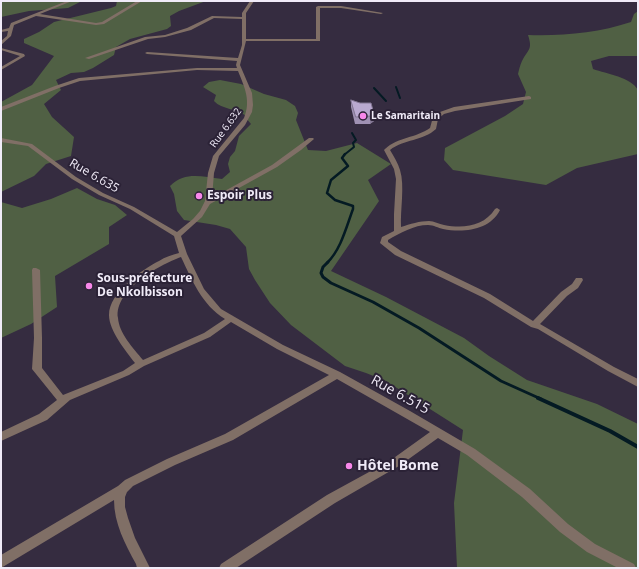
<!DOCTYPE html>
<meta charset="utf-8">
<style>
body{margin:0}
#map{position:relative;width:639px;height:569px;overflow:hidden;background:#352c40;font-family:"Open Sans",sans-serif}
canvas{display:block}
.frame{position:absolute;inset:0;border:2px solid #f0ebf8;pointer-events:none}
</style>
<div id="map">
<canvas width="639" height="569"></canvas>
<div class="frame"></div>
</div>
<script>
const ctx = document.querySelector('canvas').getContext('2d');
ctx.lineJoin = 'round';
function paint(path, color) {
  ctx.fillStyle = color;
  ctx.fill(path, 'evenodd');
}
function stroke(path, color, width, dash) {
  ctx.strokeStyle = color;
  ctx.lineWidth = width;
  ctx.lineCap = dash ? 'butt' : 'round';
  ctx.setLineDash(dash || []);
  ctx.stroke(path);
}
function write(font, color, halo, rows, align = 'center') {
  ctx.font = font + ' "Open Sans",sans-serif';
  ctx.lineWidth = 4;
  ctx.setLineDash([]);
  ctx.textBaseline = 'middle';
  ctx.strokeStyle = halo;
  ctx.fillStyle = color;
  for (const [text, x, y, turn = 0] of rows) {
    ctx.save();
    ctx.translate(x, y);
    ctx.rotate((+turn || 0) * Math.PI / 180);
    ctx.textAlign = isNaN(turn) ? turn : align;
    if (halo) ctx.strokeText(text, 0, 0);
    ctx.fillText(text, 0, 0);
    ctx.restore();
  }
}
paint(new Path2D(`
 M1,1h81l-14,7 -39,3 -28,6z
 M117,1h89l-27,10 -9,5 1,10 -4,3 -37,10 -14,8 -2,8 -21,13 -9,4 -13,1 -15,7 5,10 -17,14 8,13 22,20 -3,19 -25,8 -12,12 -33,16v-90l31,-17 22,-29 -30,-13v-4l15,-7 15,-10 57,-14 5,-2z
 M638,11v45h-29l-18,5 2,8c14,5 38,8 45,21v64l-61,14 -31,17 -93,-15 -9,-10 1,-12 60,-32 18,-12 3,-12 -8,-18c1,-4 2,-9 4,-13 6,-12 11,-11 6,-26 35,1 70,-2 103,-13l3,-8z
 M220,80l21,4 23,10 22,6 9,6 3,7 -2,7 12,30 18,1 31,-8 34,21 -23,16 11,21 -48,70 55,26 78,41 25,18 38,24 70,24 41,20v144h-181l-3,-65 9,-73 -77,-49 -20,-8 -21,-7 -54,-41 -21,-22 -15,-23 -6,-11 -3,-22 -16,-18 -14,-4 -32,-5 -7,-9 -3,-17 -4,-8c16,-15 31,-9 52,-7l8,-7 -2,-8 2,-7 5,-6 4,-15 12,-12 -5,-6v-2c-9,-8 -24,-6 -32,-15l2,-6 -13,-8 6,-5z
 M77,188l20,11 18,6 12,10 -18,12v17l-54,32 2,31 -26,17 -30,14v-136l21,6 29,-9z`), '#506044');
stroke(new Path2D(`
 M396,87l4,11
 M374,88l12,13
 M344,155l10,-8 -1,-4 3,-3 -4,-7`), '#041a23', 2);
stroke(new Path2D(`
 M327,263c14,-14 19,-35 26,-54v-3l-18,-6 -8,-7 4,-13 17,-14 -6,-8 3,-4`), '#041a23', 2.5);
stroke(new Path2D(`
 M328,262l-5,5 -2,6 2,4 8,6 42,19 46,26 82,53 40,18`), '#041a23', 3);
stroke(new Path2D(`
 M538,398l72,33 28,16`), '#041a23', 4);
paint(new Path2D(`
 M67,1h5l-32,13 56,9 6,-1 35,-21h5l-38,23 -8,1 -60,-9 -22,9 -3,11 -10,9v-4l6,-5 1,-5 -7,1v-2l8,-2 2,-5z
 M250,1h4l-8,12v26h70v-32l2,-1h23l42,7 -2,1 -40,-6h-21v33h-74l-6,24 12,28 1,12 -1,7 -7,13 -26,31 -5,17 -2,25 60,-33 37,-27h4l1,1 -13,11 -24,17 -67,37 -8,13 -21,19 6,18 17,35 17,20 62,36 57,27 70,39 65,38 55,40 38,35 27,20 39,20 2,4h-18l-31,-16 -27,-20 -38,-35 -55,-42 -29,-17 -39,28 -64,37 -99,65h-17l2,-4 106,-69 64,-35 39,-28 -93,-53 -104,61 -58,25 -42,21 -6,6 -2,5v10l3,11 7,20 15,30h-13l-1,-4c-11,-20 -22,-41 -22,-64l-113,68v-13l117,-69 7,-6 42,-21 58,-25 104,-59 -52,-26 -46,-27 -21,15 -66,29 -15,9 -59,25 -23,20 -46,21v-9l38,-18 18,-14 -25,-31 2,-31 -2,-68 1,-2h3l4,2 2,68v30l21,27 60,-24 12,-8c-9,-12 -26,-32 -26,-48 0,-22 32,-45 50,-54 6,-4 13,-6 20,-8l-5,-17 -44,-27 -31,-14 -27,-16 -44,-33 -27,-4v-4l31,6 44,33 27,16 31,14 43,25 16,-13 7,-8 5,-10 3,-28 5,-17 31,-38c7,-17 1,-30 -6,-47l-41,-1 -117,11 -21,7 -58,23v-4l54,-21 24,-8 118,-10h40l-1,-3 1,-4 -90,-7 -2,-1 2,-1 91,6 4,-13v-26l-28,-1 -23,12 -26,7 -17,2 -59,20 -4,-1 60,-21 20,-2 22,-7 25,-12 30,1v-4zM181,257c11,23 21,48 44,62l-21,14 -61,27c-10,-12 -24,-27 -25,-42 -4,-28 41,-53 63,-61z
 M1,48l23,6 1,2 -24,14v-3l19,-11 -19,-6z
 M529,96l2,1v2l-76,12 -11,3 -6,5 -2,10c-13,12 -32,10 -46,21 4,7 8,13 10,20 5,16 0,40 1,57 9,-3 19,-6 28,-6 5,0 10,3 15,4 20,4 40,1 51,-16l2,-1 3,2c-10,20 -36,23 -57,19 -5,-1 -9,-4 -15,-4 -14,0 -28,8 -40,15v2l13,9 89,43 43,27 28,-29 11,-8 4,-6h6l1,2 -5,8 -11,8 -27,28 74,43 24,12v8l-30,-16 -70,-42 -7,-2 -47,-29 -89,-43 -15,-12 2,-6 12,-6v-17l2,-35 -2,-10 -10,-19 1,-1c13,-12 31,-11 45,-21l3,-11 7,-5 14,-5z`), '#806f66');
paint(new Path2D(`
 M351,100l9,3h11l3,18 -4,3h-15l-4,-17z`), '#9f91b3');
paint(new Path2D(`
 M374,114v7l-4,3 1,-8z`), '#827692');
const building = new Path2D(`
 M351,100l9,3h11l3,11 -3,2 -15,1z`);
paint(building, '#b9a9d0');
stroke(building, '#827692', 1);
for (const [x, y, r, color] of [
 [363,116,4,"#f888ea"],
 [199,196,4,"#f888ea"],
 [89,286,4,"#f888ea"],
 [349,466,4,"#f888ea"]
]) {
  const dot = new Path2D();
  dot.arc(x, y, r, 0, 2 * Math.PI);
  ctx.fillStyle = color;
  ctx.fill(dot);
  stroke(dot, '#2b2236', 1.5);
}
write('bold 10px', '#f0ebf8', '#2b2236', [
 ["Le Samaritain",371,116]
], 'left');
write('10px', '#f0ebf8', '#2b2236', [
 ["Rue 6.632",226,128,-54]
]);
write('12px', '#f0ebf8', '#2b2236', [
 ["Rue 6.635",94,176,30]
]);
write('bold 12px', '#f0ebf8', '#2b2236', [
 ["Espoir Plus",207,196],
 ["Sous-préfecture",97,279],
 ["De Nkolbisson",97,293]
], 'left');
write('14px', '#f0ebf8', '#2b2236', [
 ["Rue 6.515",400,395,29]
]);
write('bold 14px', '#f0ebf8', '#2b2236', [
 ["Hôtel Bome",357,466]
], 'left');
</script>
